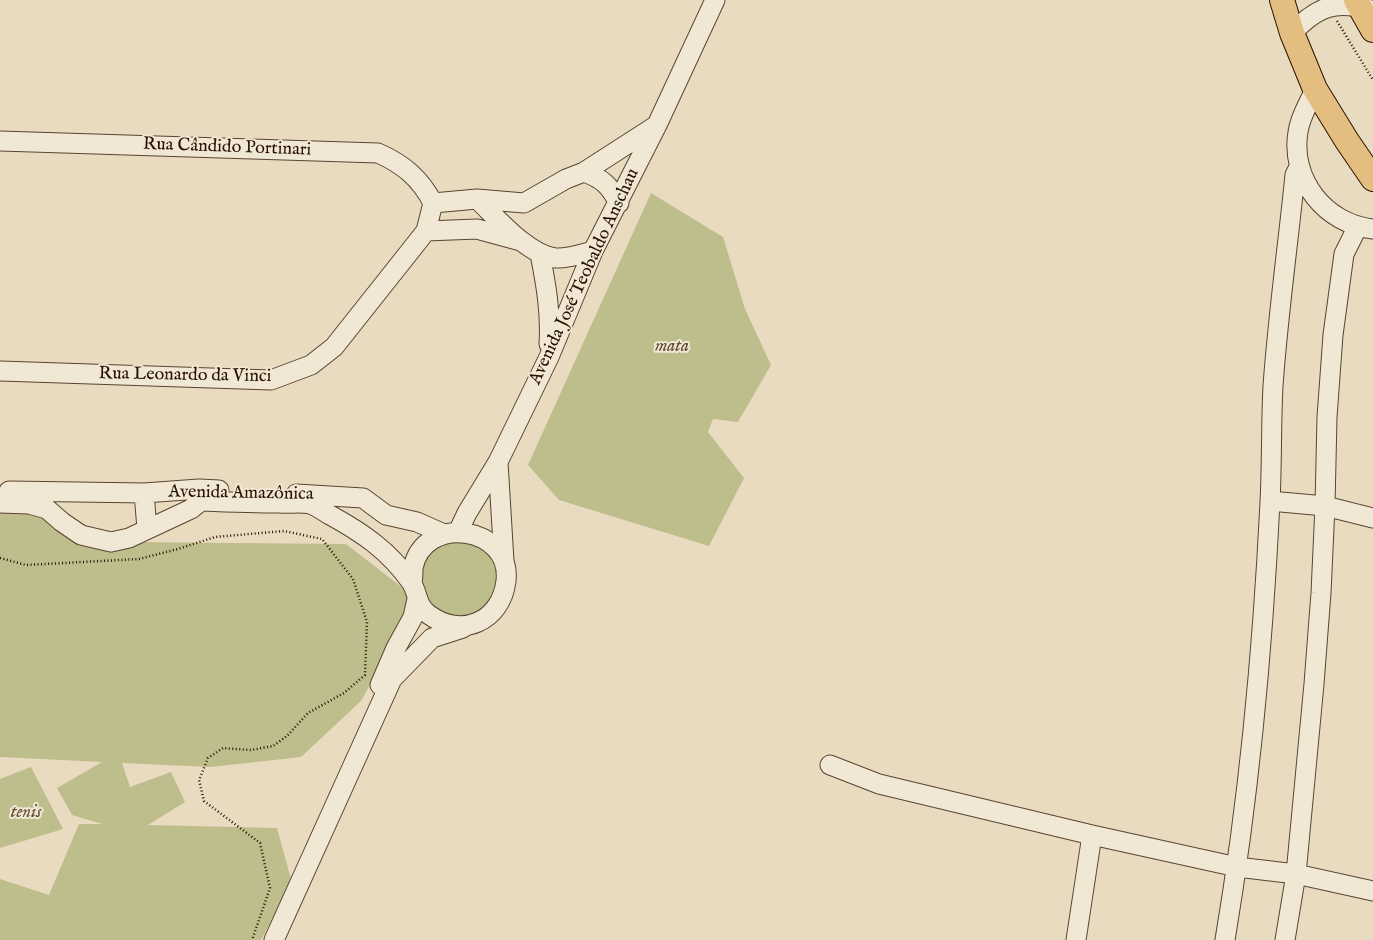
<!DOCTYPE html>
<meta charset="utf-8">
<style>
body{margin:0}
canvas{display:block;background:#e8dbbf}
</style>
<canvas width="1373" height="940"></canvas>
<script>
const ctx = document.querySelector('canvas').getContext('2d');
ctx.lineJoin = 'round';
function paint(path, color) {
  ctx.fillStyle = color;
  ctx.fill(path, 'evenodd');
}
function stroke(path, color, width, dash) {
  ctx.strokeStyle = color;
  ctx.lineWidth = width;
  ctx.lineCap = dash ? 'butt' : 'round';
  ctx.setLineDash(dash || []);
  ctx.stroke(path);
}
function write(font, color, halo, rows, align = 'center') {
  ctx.font = font + ' "IM FELL English",serif';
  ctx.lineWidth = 4;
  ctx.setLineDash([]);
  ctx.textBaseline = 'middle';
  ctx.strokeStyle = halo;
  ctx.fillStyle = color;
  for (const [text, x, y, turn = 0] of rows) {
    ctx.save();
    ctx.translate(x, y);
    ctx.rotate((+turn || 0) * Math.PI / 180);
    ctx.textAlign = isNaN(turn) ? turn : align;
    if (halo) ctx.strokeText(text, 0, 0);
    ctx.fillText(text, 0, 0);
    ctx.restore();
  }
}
paint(new Path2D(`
 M651,193l72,44 22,72 26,56 -33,57 -25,-3 -5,13 36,46 -35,68 -150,-46 -31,-35z
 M0,510l37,2 88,30 221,2 71,55 -56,102 -60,56 -90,10 -89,-4 8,24 41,-15 14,30 -37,23 129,3 15,55 -31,57h-261v-61l49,16 30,-71h23l-30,-9 -15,-27 45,-26 -102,-5z
 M421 579a38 38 0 1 1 76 0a38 38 0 1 1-76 0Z
 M31,767l32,62 -63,19v-69z`), '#bebd8c');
const minor = new Path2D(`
 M1292,33c26,-27 43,-33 79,-23
 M1315,89c-6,15 -15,27 -17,43 -8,47 27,92 75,97
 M0,141l378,12c25,11 42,25 55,50
 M584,172c19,7 25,13 35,31
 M477,199c20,19 50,55 78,59 12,1 27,-4 38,-7
 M433,203l44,-4 47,4 42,-24 18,-7 73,-47
 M426,231l51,-2 44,12
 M540,254c6,30 11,59 9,90
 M0,371l271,9 40,-15 23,-18 92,-116 7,-28
 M498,462l6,99
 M9,491l135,2 55,-4 20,1
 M144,493l3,36
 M296,494l67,4 23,17 31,7 27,12
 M1270,501l55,5 48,12
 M0,503l29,1 18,5 15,13 19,13 30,7 18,-4 62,-29 10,-8c26,1 53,2 79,2 9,1 21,-1 30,1 7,2 14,8 20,11 33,18 59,36 81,67 7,10 5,23 17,32 33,25 73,8 78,-33 6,-55 -82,-68 -93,-13 0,5 0,11 -1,15
 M458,532l9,-19 31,-51 51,-105 44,-106 64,-126 58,-125
 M380,685l16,-37 17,-31 4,-18
 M830,765l49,19 213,51 145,32 59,7 77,17
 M274,940l118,-261 40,-41 31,-10
 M1076,940l16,-105
 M1225,940c24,-143 38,-294 45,-438 2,-39 1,-77 3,-116 5,-71 15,-141 22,-211l4,-8
 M1285,940l11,-66 18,-190 7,-91 4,-87 2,-89 6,-82 11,-81 14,-28`);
const major = new Path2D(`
 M1282,0l10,33 23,56 32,52 26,38
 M1356,0l17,30`);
stroke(minor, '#5a4430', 21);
stroke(major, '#2a1100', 26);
stroke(new Path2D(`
 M1337,21l36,59
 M0,558l26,7 113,-6 39,-10 37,-12 69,-6 38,8 31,40 14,43 -2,53 -21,18 -36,20 -21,23 -14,10 -22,4 -28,-2 -15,10 -9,22 5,21 56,42 10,45 -18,52`), '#2a1100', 2.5, [1, 2.5]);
stroke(minor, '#f0e8d5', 19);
stroke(major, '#e4be80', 24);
write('18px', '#2a1100', '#f0e8d5', [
 ["Rua Cândido Portinari",227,148,2],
 ["Avenida José Teobaldo Anschau",585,277,-65],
 ["Rua Leonardo da Vinci",185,376,1],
 ["Avenida Amazônica",241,494,1]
]);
write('italic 18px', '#5e4d31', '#f0e8d5', [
 ["mata",672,347],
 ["tenis",26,813]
]);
</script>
